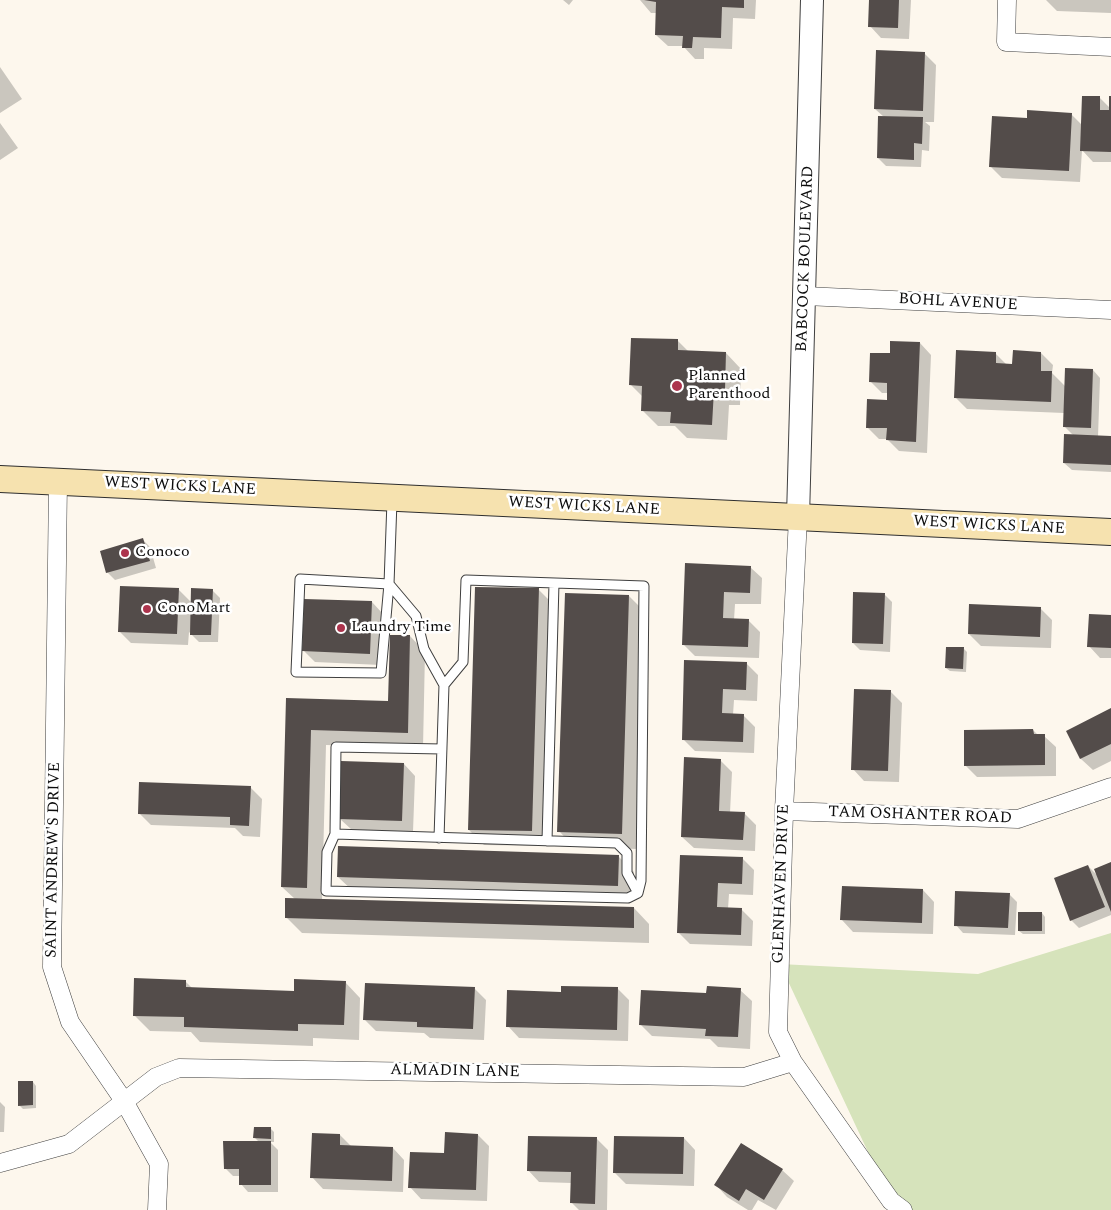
<!DOCTYPE html>
<style>
body{margin:0}
canvas{display:block;background:#fdf7ed}
</style>
<canvas width="1111" height="1210"></canvas>
<script>
const ctx = document.querySelector('canvas').getContext('2d');
ctx.lineJoin = 'round';
function paint(path, color) {
  ctx.fillStyle = color;
  ctx.fill(path, 'evenodd');
}
function stroke(path, color, width, dash) {
  ctx.strokeStyle = color;
  ctx.lineWidth = width;
  ctx.lineCap = dash ? 'butt' : 'round';
  ctx.setLineDash(dash || []);
  ctx.stroke(path);
}
function write(font, color, halo, rows, align = 'center') {
  ctx.font = font + ' Spectral,serif';
  ctx.lineWidth = 5;
  ctx.setLineDash([]);
  ctx.textBaseline = 'middle';
  ctx.strokeStyle = halo;
  ctx.fillStyle = color;
  for (const [text, x, y, turn = 0] of rows) {
    ctx.save();
    ctx.translate(x, y);
    ctx.rotate((+turn || 0) * Math.PI / 180);
    ctx.textAlign = isNaN(turn) ? turn : align;
    if (halo) ctx.strokeText(text, 0, 0);
    ctx.fillText(text, 0, 0);
    ctx.restore();
  }
}
paint(new Path2D(`
 M1111,933v277h-219l-1,-9 -111,-237 198,10z`), '#d6e3bb');
paint(new Path2D(`
 M563,0h10l-4,5z
 M640,0h116l-1,19 -22,-1 -1,31 -28,-1v11h-9l-12,-13h-15l-12,-11 1,-22h-6z
 M871,0h40l-2,39 -28,-1 -11,-12z
 M1046,0h65v13l-54,-2z
 M924,53l12,12 -2,57h-9l5,4 -1,25 -7,-1 -1,17 -35,-1 -8,-8 6,-41 -9,-8z
 M0,67l22,32 -22,14z
 M1099,97l11,11 1,-11v65h-18l-11,-12 -2,32 -78,-4 -11,-11 37,-48 43,-5 11,11z
 M0,123l18,25 -18,12z
 M678,341l11,11 37,1 15,16 -1,36h-11l-2,35 -40,-2 -12,-12h-17l-16,-16 1,-13 -12,-12z
 M920,343l11,12 -4,98 -28,-2 -12,-12h-8l-12,-12 21,-26v-8h-6l-12,-12 21,-26z
 M995,353l12,12h6l28,-12 12,12 -1,8 13,13 28,-16 7,8 -2,59h13v35l-39,-2 -8,-7 10,-27 -10,-10v-13l-97,-4 -12,-12z
 M143,540l7,7 6,21 -41,12 -8,-8z
 M686,565l64,2 12,11 -1,26h-26l-1,16h14l12,12 -1,26 -64,-2 -12,-12z
 M178,589l14,14 20,-13 8,8 -2,44h-19l-10,-10 -1,13 -57,-2 -11,-11z
 M539,590l15,15 -7,241 -63,-1 -15,-15z
 M884,594l8,8 -2,50 -30,-2 -7,-7z
 M629,596l15,15 -7,238 -63,-2 -15,-16z
 M372,602l11,12 -2,51 -66,-3 -11,-11z
 M1040,608l12,12 -1,28 -70,-2 -12,-12z
 M1111,616v42h-11l-11,-12z
 M410,636l15,16 -2,96 -97,-3 -4,155 312,8 15,16v19l-347,-10 -16,-16 9,-18 -13,-12 5,-188 102,3z
 M963,648l4,4 -1,20 -16,-1 -4,-3z
 M686,662l60,1 12,12 -1,26 -23,-1 -1,15h10l12,12 -1,26 -59,-2 -12,-12z
 M890,691l12,12 -3,79 -35,-1 -11,-12z
 M1111,709v52l-18,9 -12,-11 -14,-27z
 M1033,730l6,6h5l12,11v29l-79,1 -12,-12z
 M720,760l12,12 -2,41h14l12,12 -1,26 -61,-3 -12,-11z
 M404,764l11,12 -2,56 -61,-2 -12,-11z
 M250,787l12,12 -2,38 -17,-1 -8,-8 -84,-3 -12,-12z
 M681,856l61,2 12,12 -1,25 -24,-1 -1,15h13l12,12 -1,25 -62,-2 -12,-12z
 M619,857l15,15 -1,29 -279,-9 -16,-15z
 M1111,864v51l-32,13 -8,-8 17,-54 11,11z
 M923,890l11,12 -1,32 -80,-2 -11,-12z
 M1009,894l8,8 -2,33 -52,-2 -7,-8z
 M1042,913l3,4v17h-22l-4,-3z
 M185,981l8,8 102,4 50,-11 15,16 -1,42 -46,-2v8l-113,-4 -9,-10 -41,-1 -16,-16z
 M474,988l12,12 -2,40 -54,-2 -6,-5 -48,-2 -11,-11z
 M617,988l12,12 -1,41 -109,-3 -11,-12 54,-33z
 M740,990l12,11 -2,48 -32,-2 -8,-8 -58,-3 -11,-11 66,-31z
 M33,1082l3,4v22l-13,1 -4,-4z
 M0,1102l5,5 -1,25h-4z
 M270,1128l4,4v10h-4l8,8v42h-30l-7,-8 -1,-8h-7l-8,-8 34,-26 -4,-4z
 M340,1135l12,12 41,1 11,12 -1,32 -80,-3 -11,-12z
 M478,1135l11,11 -2,55 -66,-2 -11,-12 35,-32z
 M684,1138l11,12 -1,36 -68,-2 -11,-11z
 M597,1139l11,11 -1,60h-28l-7,-7v-20l-33,-1 -11,-12z
 M742,1144l40,26 12,11 -18,29 -18,-10 -6,10h-4l-21,-13 -11,-12z`), '#0003');
paint(new Path2D(`
 M644,0h100v8l-22,-1 -1,31 -28,-1 -1,11h-10l1,-12 -28,-1 1,-33z
 M869,0h30l-1,28 -30,-1z
 M876,50l49,2 -2,59 -49,-2z
 M1082,96h18v14h9v-14h2v56l-31,-1z
 M1027,110l45,3 -3,58 -80,-4 3,-51 35,2z
 M878,116l45,1 -1,27 -8,-1v17l-37,-2z
 M631,338l47,1v11l48,2 -1,38h-11l-2,35 -42,-2 1,-11 -30,-1 1,-25 -13,-1z
 M890,341l30,1 -4,100 -30,-2 1,-12h-21l1,-29 20,1v-17l-18,-1 1,-29h20z
 M956,350l40,2v11l16,1 1,-14 28,2v19h11l-1,31 -97,-4z
 M1065,368l28,1 -2,59 -28,-1z
 M1064,434l47,2v29l-48,-2z
 M143,538l7,23 -44,12 -6,-22z
 M685,563l66,3 -1,27 -26,-1 -1,26 26,1 -1,28 -66,-2z
 M120,586l59,2 -2,46 -59,-2z
 M475,587l64,1 -7,243 -64,-1z
 M191,588l22,1 -2,46h-21z
 M853,592l32,1 -2,51 -31,-1z
 M565,593l64,2 -7,239 -65,-2z
 M304,599l68,2 -2,53 -68,-3z
 M969,604l72,3 -1,30 -72,-3z
 M1089,614l22,1v33l-24,-1z
 M390,635h20l-2,98 -97,-3 -4,158 -26,-1 5,-189 102,3z
 M946,647h18l-1,22 -18,-1z
 M684,660l63,2 -1,28 -23,-1 -1,24 22,1 -1,28 -61,-2z
 M854,689l37,1 -3,81 -37,-1z
 M1111,708v36l-31,15 -14,-28z
 M1033,729l1,5h11v31l-81,1v-36z
 M684,757l37,2 -2,52 26,1 -2,28 -62,-3z
 M341,761l63,2 -2,58 -63,-2z
 M139,782l112,4 -2,40 -19,-1v-8l-92,-3z
 M338,846l281,9 -1,31 -281,-9z
 M680,855l63,2 -1,27 -24,-1 -1,24 25,1 -1,27 -64,-2z
 M1111,862v50l-17,-43z
 M1088,865l17,42 -35,14 -16,-43z
 M842,886l81,3 -1,34 -82,-3z
 M955,891l55,2 -2,35 -54,-2z
 M285,898l349,9v21l-349,-10z
 M1018,912h24v19h-24z
 M134,978l52,2v7l108,4v-12l52,2 -2,44 -46,-1v7l-114,-4v-10l-51,-1z
 M365,983l110,4 -2,42 -56,-2v-5l-54,-2z
 M561,986l57,1 -1,43 -111,-3 1,-37 54,2z
 M707,986l34,2 -3,49 -33,-1 1,-7 -67,-4 2,-35 65,3z
 M18,1081h15v24l-15,1z
 M254,1127h17v12l-18,-1z
 M445,1132l33,2 -2,56 -68,-2 2,-36 34,1z
 M312,1133l28,1v11l53,2 -1,34 -82,-3z
 M528,1136l69,1 -2,67 -25,-1 1,-31 -44,-1z
 M614,1136l70,1 -1,37 -70,-1z
 M223,1141h48v44h-32v-16h-15z
 M741,1143l42,26 -19,31 -18,-11 -7,12 -25,-16z`), '#534c4a');
const service = new Path2D(`
 M392,501l-3,83 -8,89 -85,-1 4,-93 89,5 27,32 8,33 20,36 -5,153
 M444,685l19,-23 3,-82 178,6 -3,295 -3,12 -10,5 -302,-7 1,-39 8,-18 282,9 10,10v20l11,20
 M335,834l1,-87 106,2
 M547,841l7,-258`);
const minor = new Path2D(`
 M1007,0l-1,42 105,5
 M805,296l306,14
 M58,481l-6,486 18,55 54,79 35,63 -2,46
 M798,517l-14,294 -6,221 15,30 98,139 12,9
 M784,811l234,8 93,-32
 M0,1163l69,-19 87,-67 23,-9 565,9 49,-15`);
const tertiary = new Path2D(`
 M798,517l14,-517`);
const secondary = new Path2D(`
 M0,479l1111,53`);
stroke(service, '#3f3f3f', 11);
stroke(minor, '#3f3f3f', 19);
stroke(tertiary, '#3f3f3f', 24);
stroke(secondary, '#2e2e2e', 28);
stroke(service, '#fff', 9);
stroke(minor, '#fff', 18);
stroke(tertiary, '#fff', 22);
stroke(secondary, '#f6e2af', 26);
for (const [x, y, r, color] of [
 [677,386,6,"#ac344d"],
 [125,553,5,"#ac344d"],
 [147,609,5,"#ac344d"],
 [341,628,5,"#ac344d"]
]) {
  const dot = new Path2D();
  dot.arc(x, y, r, 0, 2 * Math.PI);
  ctx.fillStyle = color;
  ctx.fill(dot);
  stroke(dot, '#fff', 2);
}
write('16px', '#0c0c0c', '#fff', [
 ["BABCOCK BOULEVARD",806,259,-88],
 ["BOHL AVENUE",958,303,3],
 ["WEST WICKS LANE",180,487,3],
 ["WEST WICKS LANE",584,507,3],
 ["WEST WICKS LANE",989,526,3],
 ["TAM OSHANTER ROAD",920,816,2],
 ["SAINT ANDREW'S DRIVE",54,860,-89],
 ["GLENHAVEN DRIVE",782,884,-88],
 ["ALMADIN LANE",455,1072,1]
]);
write('16px', '#0c0c0c', '#fff', [
 ["Planned",688,377],
 ["Parenthood",688,395],
 ["Conoco",135,553],
 ["ConoMart",157,609],
 ["Laundry Time",351,628]
], 'left');
</script>
